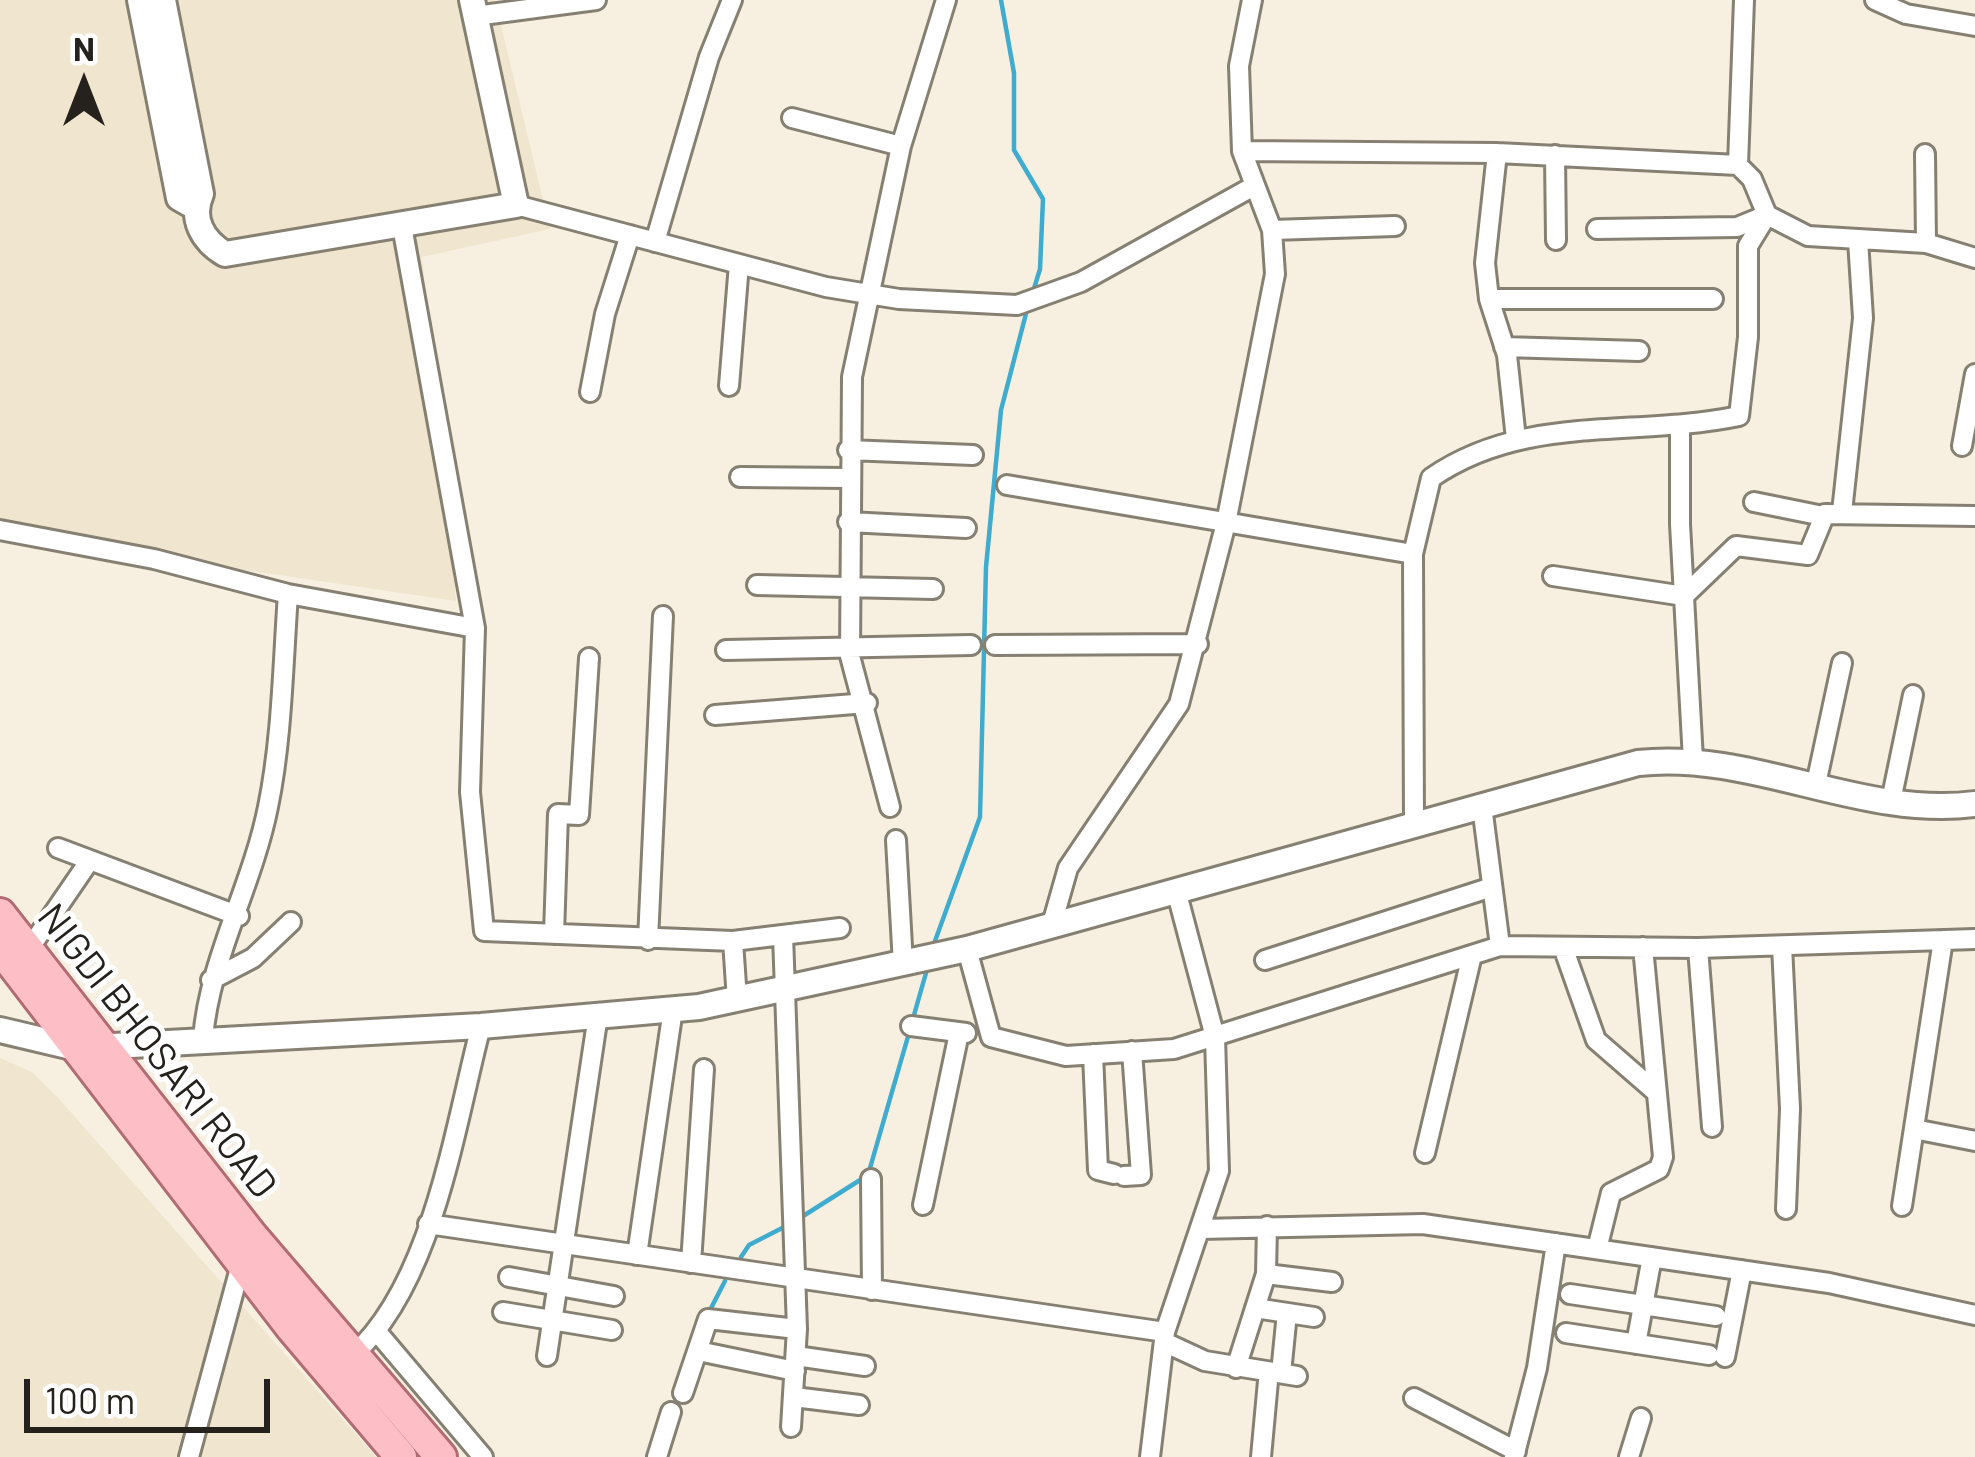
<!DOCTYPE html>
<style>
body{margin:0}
#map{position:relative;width:1975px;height:1457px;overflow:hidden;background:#f7f0e0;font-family:Barlow,sans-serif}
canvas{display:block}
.north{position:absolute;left:24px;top:24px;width:120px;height:120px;-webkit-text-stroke:9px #fff;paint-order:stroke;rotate:0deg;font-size:33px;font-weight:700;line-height:48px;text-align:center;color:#25221d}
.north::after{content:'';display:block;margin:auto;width:42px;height:54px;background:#25221d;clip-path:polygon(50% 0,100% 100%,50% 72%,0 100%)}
.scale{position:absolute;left:24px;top:1379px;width:246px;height:54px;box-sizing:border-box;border:6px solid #25221d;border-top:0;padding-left:15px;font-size:36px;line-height:42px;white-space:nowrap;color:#25221d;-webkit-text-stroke:9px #fff;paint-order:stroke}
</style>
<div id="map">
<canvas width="1975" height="1457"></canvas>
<div class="north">N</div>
<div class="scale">100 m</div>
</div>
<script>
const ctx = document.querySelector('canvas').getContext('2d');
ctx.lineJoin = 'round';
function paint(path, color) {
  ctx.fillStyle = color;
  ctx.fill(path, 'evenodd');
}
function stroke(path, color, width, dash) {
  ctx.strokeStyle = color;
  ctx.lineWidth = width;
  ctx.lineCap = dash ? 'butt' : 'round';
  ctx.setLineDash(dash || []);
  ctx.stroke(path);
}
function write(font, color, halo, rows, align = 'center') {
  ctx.font = font + ' Barlow,sans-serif';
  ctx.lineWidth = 10;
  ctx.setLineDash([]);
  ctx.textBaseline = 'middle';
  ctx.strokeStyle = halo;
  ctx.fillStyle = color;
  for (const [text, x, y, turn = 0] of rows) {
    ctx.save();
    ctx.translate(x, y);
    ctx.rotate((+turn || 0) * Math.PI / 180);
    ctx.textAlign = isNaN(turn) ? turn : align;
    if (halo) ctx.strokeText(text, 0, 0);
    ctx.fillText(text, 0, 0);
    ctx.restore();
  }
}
paint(new Path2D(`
 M0,0h495l55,229 -128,28 34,344 -456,-67z
 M0,1058l32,14 28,28 316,357h-376z`), '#f0e5ce');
stroke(new Path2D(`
 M1001,0l13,73v77l29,49 -3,70 -8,26
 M935,941l45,-124 6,-250 15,-157 27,-104
 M912,1022l14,-49
 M800,1218l68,-43 41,-142
 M741,1257l8,-12 41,-21
 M708,1314l17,-33`), '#3fabcf', 4.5);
const minor = new Path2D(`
 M1744,0l-6,165 14,14 15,36 41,21 118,7 49,15
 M1875,0l31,14 69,12
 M475,16l121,-16
 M792,118l109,28
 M1242,151l255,2 241,12
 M1497,153l-12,110 4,36 18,56 9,84
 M1925,154l1,89
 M1555,155l1,85
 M516,205l310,82 73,12 118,6 64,-23 173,-96
 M402,226l73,402
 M1597,229l140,-2 27,-11
 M1272,230l123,-4
 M655,242l54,-185 23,-57
 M1489,299h224
 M1504,347l135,4
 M729,386l10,-122
 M590,392l15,-78 25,-79
 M1680,426v98l13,236
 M1962,446l13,-72
 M848,450l125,5
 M740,477l108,1
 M1007,485l406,69
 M1754,502l69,14
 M1842,512l21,-194 -5,-78
 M848,522l118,6
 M0,530l154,29 134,35 187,34 -5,164 14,139 249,10 4,59
 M1553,576l131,20 52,-50 72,9 17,-41 150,2
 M757,585l176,4
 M995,645l203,-1
 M726,650l245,-5
 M715,715l152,-12
 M1816,784l26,-121
 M1891,801l22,-106
 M1482,806l18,140
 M890,807l-40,-151 2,-279 49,-231 45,-146
 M1414,825l-1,-271 18,-76c94,-65 202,-40 308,-62l9,-79v-91l19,-31
 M896,840l7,124
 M58,848l181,68
 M1052,924l16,-56 111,-164 47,-181 49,-249 -3,-44 -30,-79 -3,-85 13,-66
 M554,934l4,-120 21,1 10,-157
 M783,935l14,394 -6,98
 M648,940l15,-324
 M733,941l107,-13
 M1782,946l8,163 -4,100
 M1563,947l33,93 61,53
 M1698,948l14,179
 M29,949l61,-89
 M967,949l24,88 75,19 108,-7 326,-103 198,2 277,-9
 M1265,960l227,-73
 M211,980l42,-22 38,-36
 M911,1026l55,7
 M203,1039c6,-79 49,-152 65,-232 14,-68 15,-143 20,-213
 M1093,1054l5,116 16,4
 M1914,1129l61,12
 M1425,1153l47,-198
 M1124,1176l17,-1 -9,-124
 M871,1179l1,111
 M923,1205l36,-172
 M1902,1206l41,-266
 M428,1224l737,108
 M1200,1229l223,-5 406,59 146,32
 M1597,1249l14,-56 48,-24 4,-12 -20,-210
 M637,1255l36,-246
 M691,1263l13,-194
 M1266,1274l66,8
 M509,1277l105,19
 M1570,1294l146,22
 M1255,1308l59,9
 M503,1312l109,18
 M378,1333l105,124
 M1566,1333l143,22
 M1164,1342l41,19 92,15
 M1636,1344l16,-87
 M698,1351l97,20
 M352,1356c81,-72 102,-227 129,-330
 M547,1356l51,-341
 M796,1356l69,10
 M1725,1357l17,-87
 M1236,1368l30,-94 1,-48
 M1281,1373l6,-60
 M683,1393l25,-74 89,10
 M794,1397l65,8
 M1414,1398l102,53
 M189,1457l54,-200
 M657,1457l14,-45
 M1150,1457l15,-125 54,-161 -4,-134 -39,-147
 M1261,1457l7,-76
 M1514,1457l23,-89 19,-125
 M1629,1457l12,-39`);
const tertiary = new Path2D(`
 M140,0l39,198 16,9
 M163,0l38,194c-11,25 2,47 24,60l291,-49 -44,-205
 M0,1030l76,18 405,-22 218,-19 268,-58 671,-186c114,-13 223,56 337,41`);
const primary = new Path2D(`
 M0,914l252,322 189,221
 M0,948l291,379 110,130`);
stroke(minor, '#868072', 24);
stroke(tertiary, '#868072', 30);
stroke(primary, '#b16b72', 36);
stroke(minor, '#fff', 18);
stroke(tertiary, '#fff', 24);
stroke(primary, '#fdbec6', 30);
write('39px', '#25221d', '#fff', [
 ["NIGDI BHOSARI ROAD",157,1051,52]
]);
</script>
